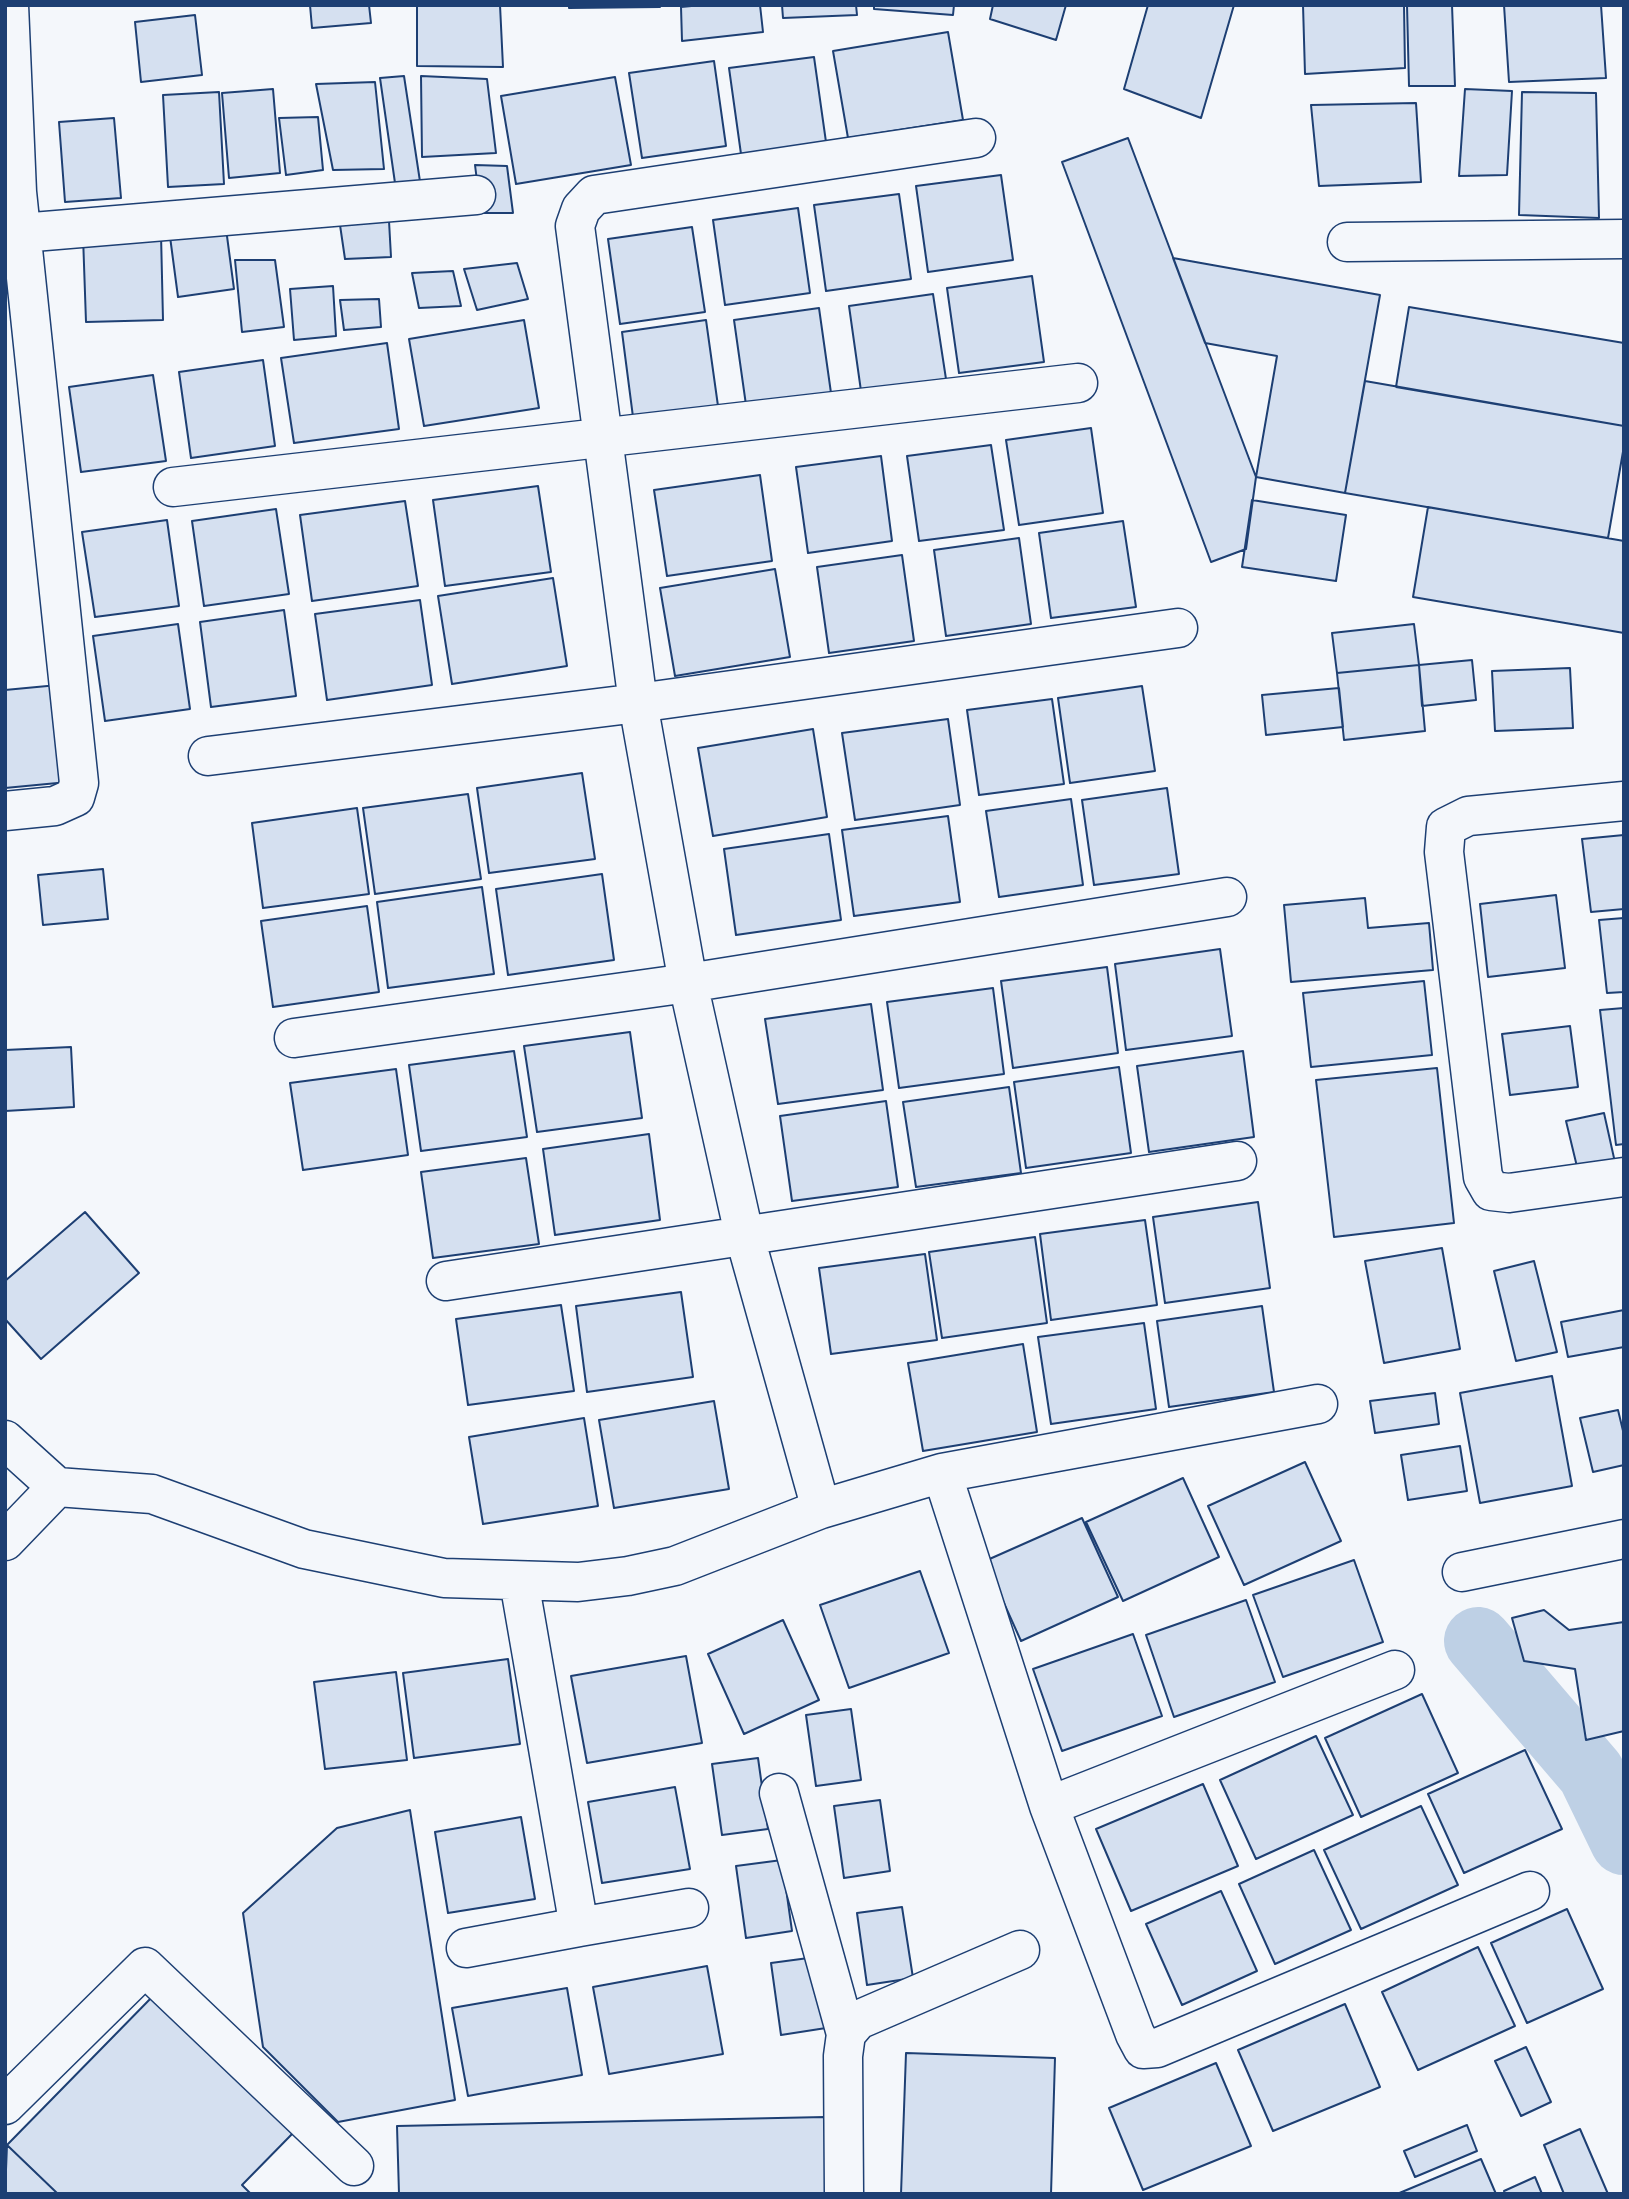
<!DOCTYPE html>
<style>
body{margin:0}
#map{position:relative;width:1629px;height:2199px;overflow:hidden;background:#f4f7fb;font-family:Jost,sans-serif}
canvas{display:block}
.frame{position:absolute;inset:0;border:7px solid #1d3f73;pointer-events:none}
</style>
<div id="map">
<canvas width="1629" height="2199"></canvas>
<div class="frame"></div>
</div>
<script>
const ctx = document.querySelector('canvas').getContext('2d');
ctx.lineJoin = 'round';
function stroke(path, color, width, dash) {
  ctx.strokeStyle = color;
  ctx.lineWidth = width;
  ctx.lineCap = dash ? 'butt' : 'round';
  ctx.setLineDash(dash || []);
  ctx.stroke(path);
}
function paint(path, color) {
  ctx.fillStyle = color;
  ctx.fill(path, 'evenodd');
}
stroke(new Path2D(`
 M1478,1641l113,132 33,68`), '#bed0e5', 68);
const building = new Path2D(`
 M310,5h59l2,18 -59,5z
 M417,5h83l3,62 -86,-1z
 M569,5h91v2l-91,1z
 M702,5h58l3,27 -81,9 -1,-34z
 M782,5h74l1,10 -74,3z
 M874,5h80l-1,10 -79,-6z
 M993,5h73l-10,35 -66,-21z
 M1148,5h86l-33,113 -77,-29z
 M1303,5h101l1,63 -100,6z
 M1407,5h45l3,81h-46z
 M1504,5h97l5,73 -97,4z
 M195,15l7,60 -61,7 -6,-60z
 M948,32l15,88 -115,18 -15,-87z
 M814,57l12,85 -85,12 -12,-86z
 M714,61l12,85 -84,12 -13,-85z
 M404,76l17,112 -25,2 -16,-112z
 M421,76l66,3 9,74 -74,4z
 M615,77l16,88 -115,19 -15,-88z
 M375,82l9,87 -51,1 -17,-86z
 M273,89l7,84 -51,5 -7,-85z
 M1465,89l47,2 -5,84 -48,1z
 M219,92l5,92 -56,3 -5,-92z
 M1522,92l74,1 3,125 -80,-3z
 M1416,103l5,79 -102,4 -8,-81z
 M318,117l5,53 -37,5 -7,-57z
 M114,118l7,80 -56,4 -6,-80z
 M1128,138l128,339 -10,72 -35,13 -149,-400z
 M475,165l32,1 6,47h-32z
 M1001,175l12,85 -85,12 -12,-86z
 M899,194l12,85 -85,12 -12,-86z
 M798,208l12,85 -85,12 -12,-85z
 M225,221l9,68 -56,8 -9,-68z
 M389,221l2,36 -46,2 -5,-34z
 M692,227l13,85 -85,12 -12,-85z
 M161,234l2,86 -77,2 -3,-86z
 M1173,258l207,37 -35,198 -89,-16 21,-121 -72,-13z
 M235,260h40l9,67 -42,5z
 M517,263l11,36 -51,11 -13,-41z
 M453,271l8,35 -42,2 -7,-35z
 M1032,276l12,86 -85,11 -12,-85z
 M333,286l3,50 -42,4 -4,-51z
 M933,294l13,85 -85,12 -12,-85z
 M379,299l2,28 -37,3 -4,-30z
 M1409,307l215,36v83l-228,-39z
 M819,308l12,85 -85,12 -12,-85z
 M524,320l15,88 -115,18 -15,-87z
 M706,320l12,86 -85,11 -11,-85z
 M387,343l12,86 -105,14 -13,-85z
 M263,360l12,86 -84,12 -12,-86z
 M153,375l13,86 -85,11 -12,-85z
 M1365,381l259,45v20l-16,92 -263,-45z
 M1091,428l12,85 -84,12 -13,-85z
 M991,445l13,85 -85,11 -12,-85z
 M881,456l11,85 -84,12 -12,-86z
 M760,475l12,86 -105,15 -13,-86z
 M538,486l13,86 -106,14 -12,-86z
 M1252,500l94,15 -10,66 -94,-14z
 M405,501l13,85 -106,15 -12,-86z
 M1428,507l196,34v92l-211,-36z
 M276,509l13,85 -85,12 -12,-85z
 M167,520l12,86 -84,11 -13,-85z
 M1123,521l13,86 -85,11 -12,-85z
 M1019,538l12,86 -85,12 -12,-86z
 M902,555l12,86 -85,12 -12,-86z
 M775,569l15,88 -115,19 -15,-88z
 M553,578l14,88 -115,18 -14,-88z
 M420,600l12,85 -105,15 -12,-86z
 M284,610l12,86 -85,11 -11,-85z
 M178,624l12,85 -85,12 -12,-85z
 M1414,624l5,41 -82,8 -5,-40z
 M1472,660l4,40 -54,6 -3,-41z
 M1419,665l6,66 -81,9 -7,-67z
 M1570,668l3,60 -78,3 -3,-60z
 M58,685l10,97 -63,6v-98z
 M1142,686l13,85 -85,12 -12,-85z
 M1339,688l4,39 -77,8 -4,-40z
 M1052,699l12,85 -85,11 -12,-85z
 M948,719l12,86 -105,15 -13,-87z
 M813,729l14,88 -114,19 -15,-88z
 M582,773l13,86 -106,14 -12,-85z
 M1167,788l12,86 -85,11 -12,-85z
 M468,794l13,85 -106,15 -12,-86z
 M1071,799l12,86 -84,12 -13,-86z
 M357,808l12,86 -106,14 -11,-85z
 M948,816l12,86 -106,14 -12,-86z
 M829,834l12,86 -105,15 -12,-86z
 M1624,835v74l-33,3 -9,-73z
 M103,869l5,50 -65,6 -5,-50z
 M602,874l12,86 -106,15 -12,-86z
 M482,887l12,87 -106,14 -11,-86z
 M1556,895l9,73 -77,9 -8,-73z
 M1365,898l3,30 61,-5 4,47 -142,12 -7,-77z
 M367,906l12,86 -106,15 -12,-86z
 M1624,918v74l-17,1 -8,-73z
 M1220,949l12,87 -106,14 -11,-86z
 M1107,967l11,86 -105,15 -12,-87z
 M1424,981l8,74 -121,12 -8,-74z
 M993,988l11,86 -105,14 -12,-86z
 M871,1004l12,86 -105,14 -13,-85z
 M1624,1008v136l-8,1 -16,-135z
 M1570,1026l8,61 -68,8 -8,-61z
 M630,1032l12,86 -105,14 -13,-86z
 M71,1047l3,60 -69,4v-61z
 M514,1051l13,86 -106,14 -12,-86z
 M1243,1051l11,86 -105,15 -12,-86z
 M1119,1067l12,86 -105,15 -12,-86z
 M1437,1068l17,155 -120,14 -18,-157z
 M396,1069l12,86 -105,15 -13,-87z
 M1009,1087l12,86 -105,14 -13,-85z
 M886,1101l12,86 -106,14 -12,-85z
 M1604,1113l12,54 -37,8 -13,-54z
 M649,1134l11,86 -105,15 -12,-86z
 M526,1158l13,86 -106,14 -12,-86z
 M1258,1202l12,86 -105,15 -12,-86z
 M85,1212l54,61 -98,86 -36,-40v-38z
 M1145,1220l12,85 -106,15 -11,-86z
 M1035,1237l12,86 -105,15 -13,-86z
 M1442,1248l18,101 -76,14 -19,-102z
 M925,1254l12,86 -106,14 -12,-86z
 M1534,1261l23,91 -41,9 -22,-90z
 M681,1292l12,85 -106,15 -11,-86z
 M561,1305l13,86 -106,14 -12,-86z
 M1262,1306l12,86 -105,15 -12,-86z
 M1624,1310v37l-56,10 -7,-35z
 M1144,1323l12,86 -105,15 -13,-87z
 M1023,1344l14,88 -114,19 -15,-88z
 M1552,1376l20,110 -92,17 -20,-110z
 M1435,1393l4,31 -64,9 -5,-32z
 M714,1401l15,88 -115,19 -15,-88z
 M1618,1410l6,25v30l-31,7 -13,-54z
 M584,1418l14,88 -115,18 -14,-87z
 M1460,1446l7,45 -59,9 -7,-45z
 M1305,1462l36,79 -97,44 -36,-79z
 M1183,1478l36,79 -96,44 -37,-79z
 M1082,1518l36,79 -97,44 -36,-80z
 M1354,1560l29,82 -100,35 -30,-82z
 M920,1571l29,82 -100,35 -29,-83z
 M1246,1600l29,82 -101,35 -28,-82z
 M1544,1610l25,20 55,-8v109l-38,9 -11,-71 -51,-8 -12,-43z
 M783,1620l36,80 -75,34 -36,-80z
 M1133,1634l29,82 -100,35 -29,-82z
 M686,1656l16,87 -115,20 -16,-87z
 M508,1659l12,85 -106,14 -11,-85z
 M396,1672l11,88 -82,9 -11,-87z
 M1422,1694l36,79 -97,44 -36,-79z
 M851,1709l10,71 -45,6 -10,-71z
 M1316,1736l37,79 -97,44 -36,-79z
 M1525,1750l37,79 -98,44 -36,-79z
 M758,1758l10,71 -46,6 -10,-71z
 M1203,1784l35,82 -107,45 -35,-82z
 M675,1787l15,82 -88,14 -14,-81z
 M880,1800l10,71 -46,7 -10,-72z
 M1421,1806l37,79 -97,44 -37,-79z
 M410,1810l45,290 -117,22 -75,-75 -20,-134 94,-85z
 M521,1817l14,82 -87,14 -13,-81z
 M1314,1850l37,80 -76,34 -36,-80z
 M782,1860l10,71 -46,7 -10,-72z
 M1221,1891l36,80 -75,34 -36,-81z
 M902,1907l11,71 -46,7 -10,-72z
 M1567,1909l36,80 -76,34 -36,-80z
 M1478,1947l37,79 -97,44 -36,-78z
 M816,1957l10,71 -45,7 -10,-72z
 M707,1966l16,88 -114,20 -16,-87z
 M567,1988l15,87 -114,21 -16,-88z
 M154,1995l141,136 -53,54 9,9h-193l-51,-49z
 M1345,2004l35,83 -107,44 -35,-81z
 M1526,2047l25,55 -30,14 -26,-55z
 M906,2053l149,5 -4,136h-150z
 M1216,2063l35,83 -108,44 -34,-82z
 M825,2117l2,77h-428l-2,-68z
 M1467,2125l10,26 -62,26 -11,-26z
 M1580,2129l28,65h-44l-20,-49z
 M7,2145l51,49h-53z
 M1481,2159l15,35h-99z
 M1535,2177l7,17h-37l-1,-3z`);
paint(building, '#d5e0f0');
stroke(building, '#1d3f73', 2);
const minor = new Path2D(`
 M21,233l455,-38
 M1347,242l277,-3
 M173,487l905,-104
 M208,756l430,-53 540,-75
 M1624,801l-156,15 -22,11 -2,25 39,325 8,14 18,2 115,-16
 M5,811l50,-5 20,-9 4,-14 -62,-591 -8,-187
 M294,1038l394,-55 539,-86
 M446,1281l791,-120
 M5,1440l52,47
 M942,1473l107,333 86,228 8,15 14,-1 373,-157
 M57,1487l95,7 152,55 140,29 134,4 50,-6 47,-10 146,-57 121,-36 376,-69
 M821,1509l-77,-275 -56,-251 -50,-280 -63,-477 6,-17 13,-14 382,-57
 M5,1541l52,-54
 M1462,1572l162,-33
 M519,1581l60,346 110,-19
 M779,1793l67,241
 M1049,1806l346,-136
 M466,1948l113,-21
 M5,2105l140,-138 209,199
 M844,2194l-1,-138 3,-22 12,-14 162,-70`);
stroke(minor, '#1d3f73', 41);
stroke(minor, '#f4f7fb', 38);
</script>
